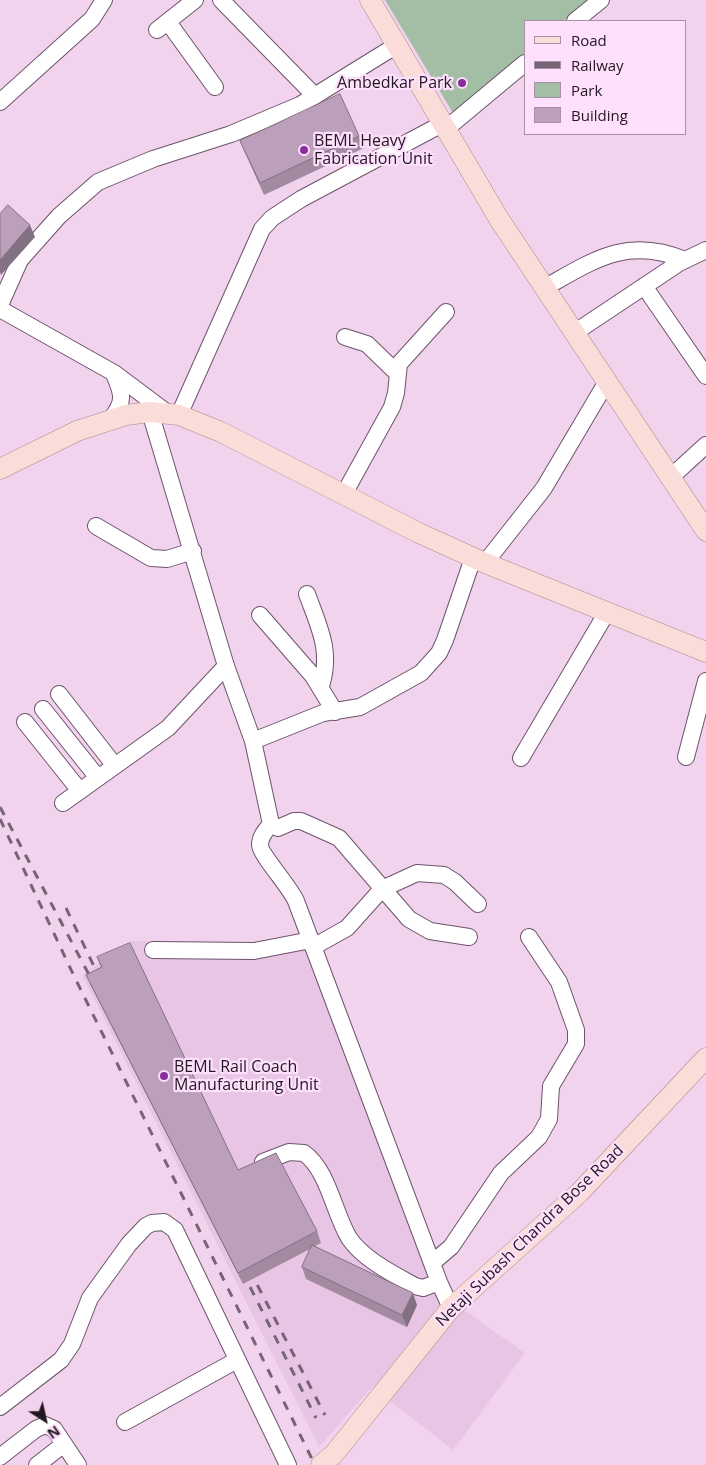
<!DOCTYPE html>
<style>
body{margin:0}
#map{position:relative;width:706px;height:1465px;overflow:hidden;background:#f1d3ee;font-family:"Open Sans",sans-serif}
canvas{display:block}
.legend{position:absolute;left:524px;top:20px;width:162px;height:115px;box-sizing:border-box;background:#fee0fc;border:1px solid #a690a5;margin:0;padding:6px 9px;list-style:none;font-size:15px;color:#221822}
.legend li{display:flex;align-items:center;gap:10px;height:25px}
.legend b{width:25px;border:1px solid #a690a5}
.north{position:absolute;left:20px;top:1395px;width:50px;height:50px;-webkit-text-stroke:4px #fee0fc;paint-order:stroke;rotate:145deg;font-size:14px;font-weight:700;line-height:20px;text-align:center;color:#221822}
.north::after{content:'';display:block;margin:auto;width:18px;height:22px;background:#221822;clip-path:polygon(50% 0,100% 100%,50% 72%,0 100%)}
</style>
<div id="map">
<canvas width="706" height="1465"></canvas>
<ul class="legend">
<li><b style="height:6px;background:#fadcd9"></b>Road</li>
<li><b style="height:6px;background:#766475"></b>Railway</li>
<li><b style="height:14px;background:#a3bea5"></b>Park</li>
<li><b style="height:14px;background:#bca0bb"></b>Building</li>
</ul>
<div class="north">N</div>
</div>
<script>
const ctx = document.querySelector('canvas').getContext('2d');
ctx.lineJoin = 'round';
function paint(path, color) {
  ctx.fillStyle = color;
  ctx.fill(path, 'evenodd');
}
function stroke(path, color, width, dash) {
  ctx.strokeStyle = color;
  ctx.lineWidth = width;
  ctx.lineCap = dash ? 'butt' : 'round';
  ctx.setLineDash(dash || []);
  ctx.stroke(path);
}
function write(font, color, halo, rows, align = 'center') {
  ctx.font = font + ' "Open Sans",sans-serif';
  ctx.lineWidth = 4.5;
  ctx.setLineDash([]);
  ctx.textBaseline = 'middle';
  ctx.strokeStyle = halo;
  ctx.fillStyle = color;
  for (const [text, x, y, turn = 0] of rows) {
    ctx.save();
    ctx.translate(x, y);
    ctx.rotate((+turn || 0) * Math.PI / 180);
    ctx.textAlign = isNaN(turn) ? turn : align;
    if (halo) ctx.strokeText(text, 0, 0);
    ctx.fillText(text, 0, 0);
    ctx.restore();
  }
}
paint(new Path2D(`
 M131,941l183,2 137,358 74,52 -72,97 -81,-63 -53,60 -237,-472z`), '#e8c5e5');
paint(new Path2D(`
 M385,0h204l-26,21h-38v32l-72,60z`), '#a3bea5');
const minor = new Path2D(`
 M221,0l94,96
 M575,21l26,-21
 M168,22l47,65
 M157,30l38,-30
 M0,102l92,-83 12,-19
 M447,128l78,-65
 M644,286l62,90
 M544,288c50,-28 83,-52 141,-28
 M0,305l20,-45 39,-44 39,-34 55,-23 78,-25 69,-29 97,-60
 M0,309l114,64 52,39
 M574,333l105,-70 27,-13
 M345,337l22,7 30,29
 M150,412l76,254 27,75 18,83 7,4 16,-7h7l38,17 70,81 21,12 39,6
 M179,415l83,-186 10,-11 29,-19 143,-76
 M111,419c14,-18 12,-24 3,-45
 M670,478l36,-33
 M344,494l48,-87 4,-14 3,-29 47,-52
 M96,526l55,32 16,1 26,-8
 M485,563l59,-75 62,-105
 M307,594c12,33 25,57 14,92
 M260,615l53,61 22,36
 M59,694l56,72
 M43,709l55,69
 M25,722l55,69
 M253,741l70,-28 37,-6 61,-34 18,-20 6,-13 28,-82
 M686,757l20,-76
 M521,758l86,-146
 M63,803l105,-75 58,-62
 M271,824c-5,6 -11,12 -11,21 0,9 30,42 36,56l143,381 12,26
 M313,947l34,-19 35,-39 35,-16 27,2 11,7 23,22
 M153,950l101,1 57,-11
 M263,1162l26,-10 15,1c24,17 30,60 45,85 14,21 44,36 66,48l8,2 16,-6
 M432,1263l19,-16 50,-74 38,-36 10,-18 2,-33 25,-42v-14l-17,-48 -30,-45
 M0,1407l61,-47 11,-16 18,-46 39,-54 17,-18 6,-3 12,-1 11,8 113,235
 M125,1422l112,-62
 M0,1457l36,-28 9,-4 9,4 24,36
 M37,1465l27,-21`);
const major = new Path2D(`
 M370,0l129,219 207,312
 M0,469l77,-38 49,-16 24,-3 29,3 42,17 198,101 66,30 221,89
 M321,1465l13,-11 117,-146 128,-115 127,-135`);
stroke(minor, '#6d536b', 18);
stroke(major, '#ac8888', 21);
stroke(minor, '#fff', 16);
stroke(major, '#fadcd9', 20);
stroke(new Path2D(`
 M0,807l95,179
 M0,819l74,157 241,489
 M66,908l36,75
 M249,1269l76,146
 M242,1271l74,147`), '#766475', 3, [9, 9]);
paint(new Path2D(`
 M359,136l5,12 -100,47 -19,-42 -5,-12z
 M97,957l141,213 79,61 4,12 -6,3 102,59 -10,22 -101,-48 -4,-12 8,-18 -67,35 -152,-298 -5,-11 15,-8z`), '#a28aa1');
paint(new Path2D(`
 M30,225l5,12 -34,38 -1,-3v-12z
 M413,1293l4,12 -10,22 -5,-12z`), '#847083');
const building = new Path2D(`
 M340,94l19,42 -99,47 -20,-42z
 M8,205l22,20 -30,35v-46z
 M130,943l108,227 38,-17 41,78 -79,42 -152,-298 16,-8 -5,-10z
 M312,1245l101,48 -11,22 -100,-48z`);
paint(building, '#bca0bb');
stroke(building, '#847083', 1);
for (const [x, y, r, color] of [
 [462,83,5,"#892f9b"],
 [304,150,5,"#892f9b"],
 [164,1076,5,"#892f9b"]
]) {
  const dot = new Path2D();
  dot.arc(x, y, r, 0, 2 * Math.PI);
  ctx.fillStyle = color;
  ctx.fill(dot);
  stroke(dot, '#fee0fc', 2);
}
write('16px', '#221822', '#fee0fc', [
 ["Ambedkar Park",452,83,"right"],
 ["BEML Heavy",314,141],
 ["Fabrication Unit",314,159],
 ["BEML Rail Coach",174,1067],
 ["Manufacturing Unit",174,1085]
], 'left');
write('16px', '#221822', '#fee0fc', [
 ["Netaji Subash Chandra Bose Road",530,1236,-44]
]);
</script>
